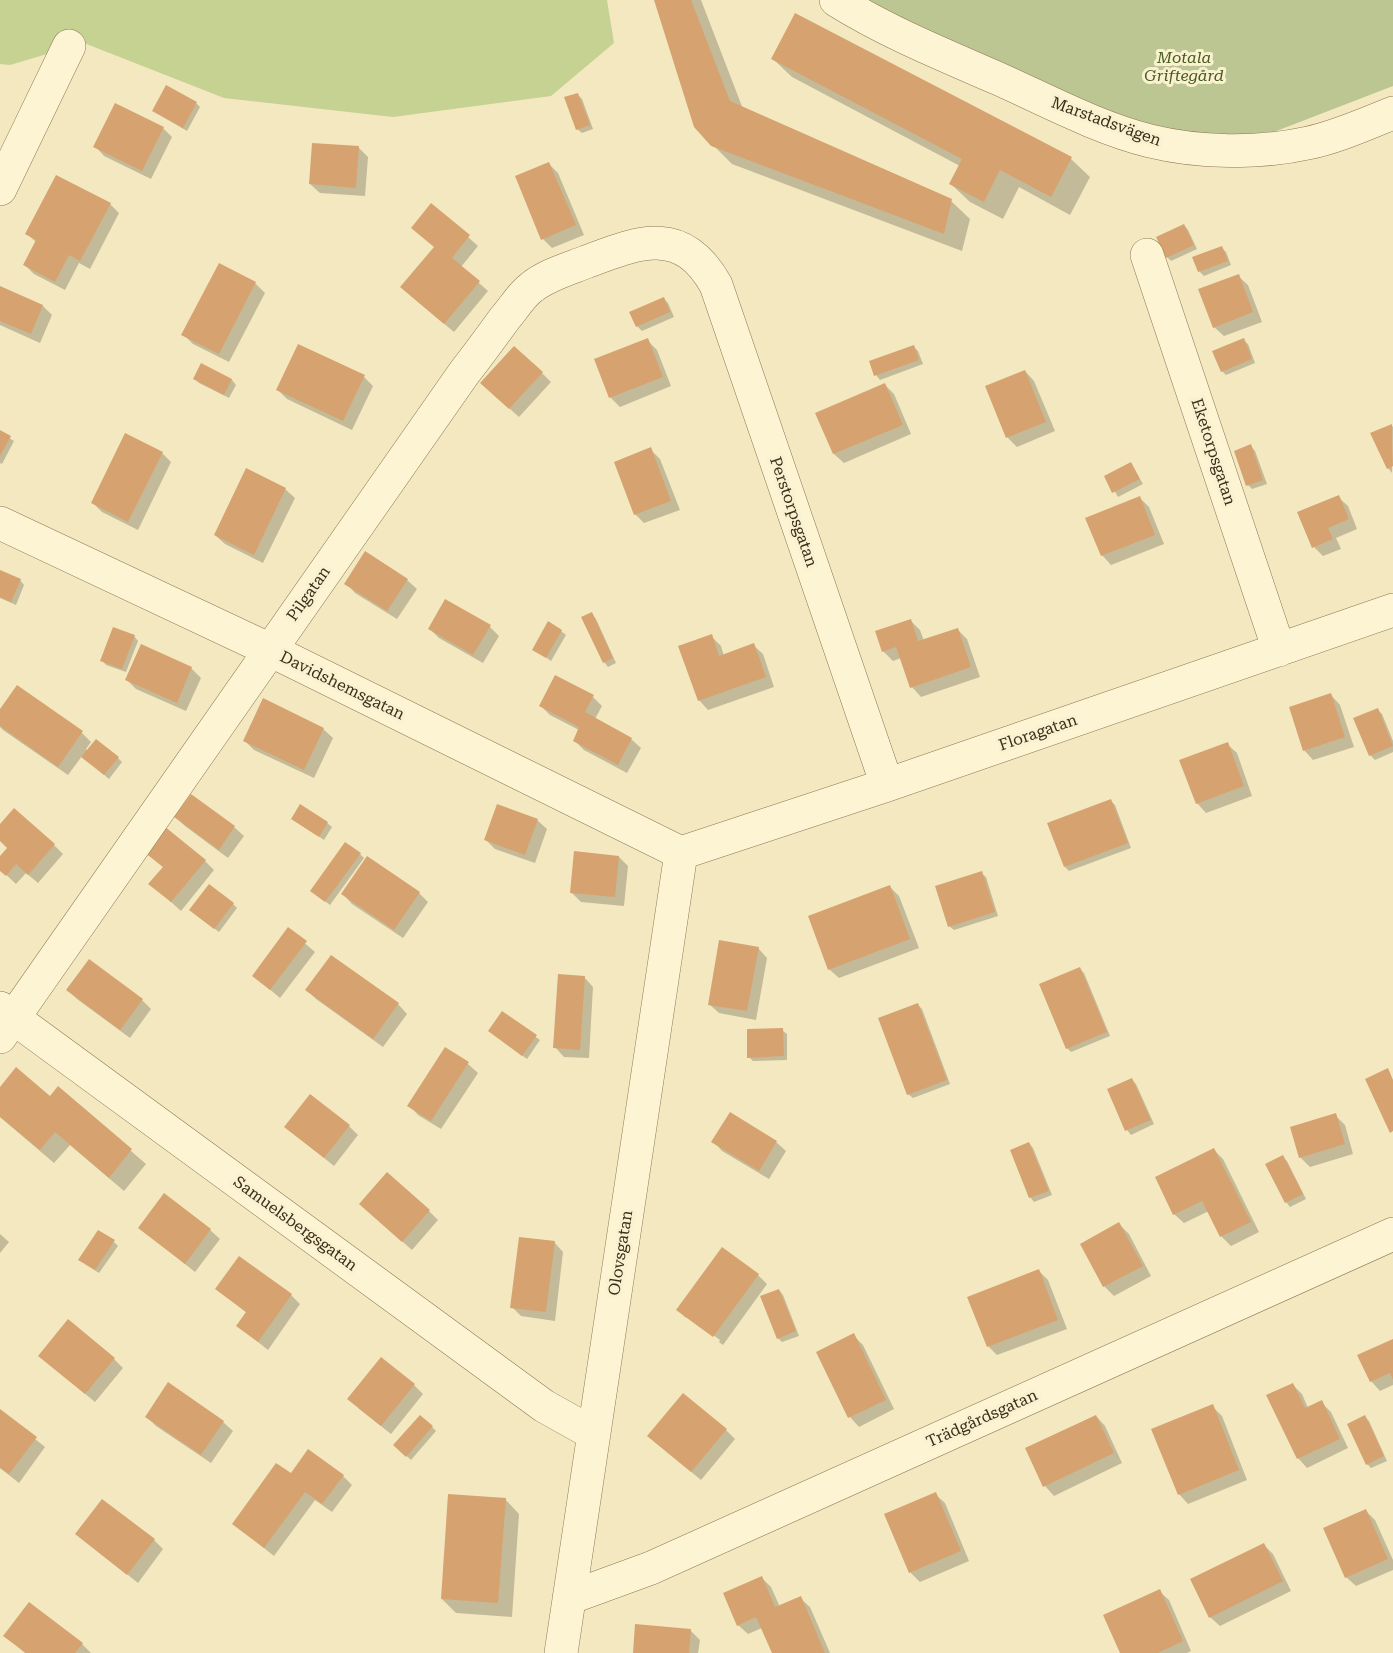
<!DOCTYPE html>
<meta charset="utf-8">
<style>
body{margin:0}
canvas{display:block;background:#f3e8bf}
</style>
<canvas width="1393" height="1653"></canvas>
<script>
const ctx = document.querySelector('canvas').getContext('2d');
ctx.lineJoin = 'round';
function paint(path, color) {
  ctx.fillStyle = color;
  ctx.fill(path, 'evenodd');
}
function stroke(path, color, width, dash) {
  ctx.strokeStyle = color;
  ctx.lineWidth = width;
  ctx.lineCap = dash ? 'butt' : 'round';
  ctx.setLineDash(dash || []);
  ctx.stroke(path);
}
function write(font, color, halo, rows, align = 'center') {
  ctx.font = font + ' "Roboto Serif",serif';
  ctx.lineWidth = 6;
  ctx.setLineDash([]);
  ctx.textBaseline = 'middle';
  ctx.strokeStyle = halo;
  ctx.fillStyle = color;
  for (const [text, x, y, turn = 0] of rows) {
    ctx.save();
    ctx.translate(x, y);
    ctx.rotate((+turn || 0) * Math.PI / 180);
    ctx.textAlign = isNaN(turn) ? turn : align;
    if (halo) ctx.strokeText(text, 0, 0);
    ctx.fillText(text, 0, 0);
    ctx.restore();
  }
}
paint(new Path2D(`
 M0,0h607l7,43 -63,53 -158,21 -169,-19 -140,-55 -74,22 -10,-1z`), '#c5d291');
paint(new Path2D(`
 M838,0h555v86l-127,49 -106,1z`), '#bbc692');
paint(new Path2D(`
 M655,0h46l42,109 208,92 19,18 -8,32 -230,-87 -19,-19z
 M773,59l298,100 19,18 -20,38 -51,-28 -16,32 -33,-17 -19,-18 9,-18 -168,-89z
 M577,94l5,5 11,30 -11,4 -5,-4z
 M196,103l4,4 -13,24 -34,-20z
 M163,128l9,9 -21,42 -47,-23 -9,-10z
 M358,147l10,10 -3,39 -45,-3 -10,-9z
 M548,163l10,10 26,62 -32,13 -9,-9z
 M110,204l9,9 -29,56 -11,-6 -14,27 -31,-16 -9,-9 11,-23 -9,-8z
 M432,205l46,41 -17,21 27,24 -34,41 -43,-36 24,-48z
 M1184,225l4,5 9,19 -26,12 -4,-4z
 M1222,248l4,4 5,13 -27,11 -5,-5z
 M1238,276l10,9 14,37 -38,14 -10,-9z
 M255,283l10,10 -36,69 -36,-18 -10,-10z
 M0,288l43,18 9,9 -12,28 -40,-18z
 M664,299l4,4 6,14 -32,14 -5,-5z
 M647,340l10,10 14,36 -51,21 -9,-9 -15,-38z
 M1243,340l5,4 7,19 -29,12 -4,-4z
 M914,347l4,4 5,13 -43,16 -4,-5z
 M201,365l31,15 4,5 -7,13 -30,-15 -4,-4z
 M1025,371l9,10 21,50 -38,16 -9,-9 -21,-51z
 M542,373l9,9 -32,35 -27,-24z
 M364,377l9,9 -21,44 -65,-31 -9,-9z
 M885,385l9,9 17,40 -67,29 -10,-9 -17,-41z
 M1391,425l2,2 -1,46 -4,-5z
 M0,432l14,9 -12,23 -2,-1z
 M1251,446l4,5 12,33 -15,5 -4,-4z
 M650,449l10,10 20,51 -36,13 -9,-9z
 M162,453l9,9 -33,68 -36,-18 -9,-9z
 M1131,464l12,20 -25,13 -12,-21z
 M285,489l10,9 -32,65 -38,-19 -10,-9z
 M1338,497l10,9 9,23 -21,9 5,11 -18,7 -9,-9z
 M1140,498l9,9 15,37 -53,21 -9,-10z
 M0,571l20,9 4,5 -8,20 -16,-7z
 M407,580l10,9 -20,30 -42,-26 -9,-10z
 M592,614l4,5 20,44 -8,4 -4,-5z
 M911,621l9,9 4,11 33,-12 10,10 13,38 -59,20 -9,-10 -11,-29 -8,3 -10,-10z
 M490,627l9,9 -16,27 -44,-25 -9,-9z
 M561,631l5,4 -15,26 -17,-12z
 M134,636l4,5 -12,31 -20,-7 -4,-5z
 M711,636l10,10 3,10 29,-11 10,9 11,33 -66,23 -9,-10z
 M191,668l10,10 -15,33 -50,-22 -9,-9z
 M17,687l65,46 9,9 -5,7 2,2 30,7 4,4 -13,17 -27,-23 -14,19 -65,-45 -3,-3v-16z
 M1331,695l9,10 14,42 -41,13 -9,-10z
 M593,697l9,9 -7,13 36,20 10,9 -14,25 -43,-23 -10,-10 5,-10 -29,-15 -9,-9z
 M1378,710l4,4 11,27v11l-18,8 -4,-4 -16,-37z
 M323,729l10,9 -19,40 -60,-28 -9,-9z
 M1227,744l10,9 15,43 -46,17 -9,-10z
 M1111,801l4,4 16,43 -62,23 -4,-4z
 M176,817l58,10 10,9 -16,22 -43,-32z
 M293,819l34,4 5,4 -8,13z
 M537,820l10,9 -12,34 -40,-14 -9,-9z
 M0,826l54,19 9,9 -25,29 -12,-10 -10,11 -16,-15v-11l9,-10 -9,-8z
 M146,852l59,9 9,9 -33,41 -30,-27 13,-16z
 M360,854l4,4 -34,47 -18,-14z
 M619,857l9,9 -4,40 -43,-4 -10,-10z
 M981,873l5,4 12,39 -44,14 -5,-4z
 M890,887l9,9 20,52 -80,30 -10,-9z
 M419,893l9,9 -25,36 -51,-34 -9,-10z
 M233,904l4,4 -18,24 -24,-18z
 M289,930l26,22 -35,46 -26,-22z
 M758,948l9,10 -11,62 -37,-7 -10,-9z
 M1080,969l4,4 26,63 -39,16 -4,-4z
 M584,977l9,10 -4,71 -25,-1 -9,-10z
 M68,990l74,10 9,9 -21,29 -53,-39z
 M307,990l91,14 9,10 -24,33 -67,-48z
 M918,1005l4,4 28,75 -37,14 -5,-4z
 M503,1013l37,27 -13,19 -33,-24z
 M782,1030l5,4v26l-34,1 -4,-4z
 M446,1049l22,15 10,9 -37,56 -23,-14 -9,-10z
 M1132,1080l4,4 18,40 -23,11 -4,-5 -18,-40z
 M58,1088l88,76 -22,27 -54,-46 -16,18 -54,-46v-28l50,9z
 M1335,1115l10,10 8,29 -43,13 -10,-10z
 M349,1126l9,9 -24,31 -48,-39z
 M713,1141l63,1 10,9 -17,28 -47,-28z
 M1029,1143l4,5 19,47 -18,7 -4,-5z
 M1214,1150l9,9 36,73 -28,14 -10,-10 -12,-25 -25,12 -10,-9z
 M1282,1157l5,4 19,38 -16,8 -4,-5z
 M429,1211l9,9 -26,30 -41,-36z
 M1119,1224l10,10 22,42 -37,20 -10,-10 -22,-42z
 M140,1228l70,2 10,9 -25,33z
 M0,1234l9,8 -9,11z
 M114,1242l4,4 -19,27 -14,-9z
 M554,1242l9,10 -8,69 -34,-5 -9,-9z
 M1039,1271l9,9 19,49 -70,26 -9,-9z
 M758,1275l9,9 -44,61 -4,-3 1,-2 -34,-25v3l-8,-8z
 M217,1289l74,6 9,9 -32,46 -30,-24 9,-13z
 M779,1290l4,5 16,41 -17,6 -4,-4z
 M853,1335l10,10 31,64 -35,18 -9,-10 -32,-65z
 M1393,1340v45l-13,6 -9,-10z
 M114,1359l9,9 -28,34 -45,-37z
 M169,1384l54,38 10,9 -22,32 -55,-37 -9,-9z
 M1292,1384l10,10 6,14 13,-6 10,10 17,36 -41,20 -9,-10z
 M414,1385l9,9 -32,40 -33,-26z
 M1212,1406l10,10 25,64 -59,24 -9,-10z
 M0,1411l45,36 -26,36 -19,-15z
 M1096,1416l9,10 17,37 -68,33 -9,-10 -18,-38z
 M1365,1417l4,4 18,40 -16,7 -4,-4z
 M432,1427l4,4 -25,29 -16,-15z
 M726,1430l9,9 -34,41 -42,-35z
 M291,1475l52,1 9,9 -20,27 -17,-12 -41,56 -40,-32z
 M935,1494l10,9 24,58 -49,21 -10,-10z
 M505,1499l14,15 -7,103 -56,-4 -14,-14z
 M1366,1511l9,9 18,40v10l-37,16 -10,-9z
 M77,1534l77,6 9,9 -25,34z
 M1264,1545l9,9 18,37 -71,35 -10,-9z
 M762,1578l9,9 9,20 20,-9 10,9 20,46h-57l-11,-25 -14,6 -10,-9z
 M1159,1591l10,9 22,51 -4,2h-66z
 M690,1630l10,10 -2,13h-64z
 M5,1636l77,8 9,9h-66z`), '#0003');
paint(new Path2D(`
 M654,0h37l39,101 222,98 -8,35 -233,-88 -17,-19z
 M795,13l277,144 -21,40 -51,-27 -16,32 -35,-18 13,-25 -191,-100z
 M166,85l31,17 -14,26 -31,-17z
 M578,93l12,32 -14,5 -12,-33z
 M115,103l49,24 -22,44 -49,-24z
 M312,143l47,3 -3,42 -47,-4z
 M549,162l27,63 -35,15 -26,-64z
 M56,175l55,28 -31,58 -11,-6 -14,27 -32,-17 13,-25 -11,-6z
 M431,203l39,32 -18,23 28,23 -36,43 -44,-37 34,-40 -23,-19z
 M1184,224l10,21 -28,13 -10,-21z
 M1222,246l6,15 -30,11 -6,-15z
 M219,263l37,19 -37,72 -38,-19z
 M1239,274l14,38 -40,16 -15,-39z
 M0,286l43,19 -12,29 -31,-13z
 M664,297l6,15 -34,15 -7,-15z
 M648,338l15,39 -54,21 -15,-39z
 M1244,338l8,21 -31,13 -9,-21z
 M298,344l67,31 -22,46 -67,-31z
 M914,345l5,15 -45,16 -5,-15z
 M514,346l29,26 -34,37 -29,-26z
 M201,363l31,16 -8,16 -31,-16z
 M1025,370l21,52 -40,16 -21,-52z
 M885,383l18,42 -70,29 -18,-41z
 M1392,424l1,42 -6,3 -17,-36z
 M0,430l11,6 -11,20z
 M125,433l38,19 -35,70 -37,-19z
 M1251,444l12,36 -17,6 -12,-35z
 M651,447l20,54 -37,14 -20,-53z
 M1131,462l9,17 -28,14 -8,-17z
 M246,468l40,20 -32,67 -40,-20z
 M1339,495l10,24 -21,9 5,11 -21,9 -15,-36z
 M1140,496l15,39 -54,21 -16,-38z
 M365,551l43,28 -21,32 -43,-27z
 M0,570l21,9 -10,23 -11,-5z
 M445,599l46,26 -18,30 -45,-26z
 M592,612l21,46 -10,5 -22,-46z
 M911,619l7,22 40,-13 13,39 -61,21 -14,-41 -14,5 -7,-21z
 M548,621l14,9 -16,28 -14,-8z
 M113,627l22,8 -13,34 -22,-8z
 M712,634l7,22 35,-13 12,34 -68,24 -20,-55z
 M141,644l51,23 -15,36 -52,-23z
 M555,675l39,20 -9,17 47,26 -14,27 -45,-24 6,-14 -40,-21z
 M17,685l66,46 -25,36 -58,-41v-17z
 M1331,693l14,44 -42,14 -14,-44z
 M263,698l61,30 -20,42 -61,-29z
 M1378,708l15,38 -24,10 -16,-38z
 M96,739l23,18 -15,18 -23,-18z
 M1228,742l16,44 -48,18 -17,-44z
 M191,794l44,32 -16,24 -45,-33z
 M1111,799l17,44 -64,24 -17,-44z
 M300,804l28,18 -9,15 -28,-18z
 M497,804l41,15 -13,36 -41,-15z
 M14,808l41,36 -27,31 -12,-11 -10,12 -6,-5v-15l7,-8 -7,-7v-17z
 M164,826l42,34 -35,42 -23,-18 15,-17 -19,-15z
 M345,842l16,11 -36,49 -15,-11z
 M574,851l45,5 -4,41 -45,-4z
 M367,856l53,36 -26,38 -53,-36z
 M982,871l13,41 -47,15 -13,-41z
 M209,884l25,19 -20,26 -25,-19z
 M890,885l20,54 -82,31 -20,-54z
 M288,927l19,14 -37,49 -18,-14z
 M719,940l40,7 -12,64 -39,-6z
 M331,955l68,48 -26,36 -68,-49z
 M89,959l54,40 -23,31 -54,-40z
 M1080,967l27,65 -41,17 -27,-65z
 M558,974l27,2 -5,74 -27,-2z
 M918,1003l29,77 -40,15 -29,-77z
 M502,1011l35,24 -15,21 -34,-25z
 M783,1028l1,28 -37,2v-29z
 M445,1047l24,15 -38,59 -24,-15z
 M16,1067l34,29 8,-10 74,63 -23,29 -54,-46 -15,18 -40,-33v-30z
 M1388,1068l5,12v51l-3,2 -25,-54z
 M1132,1078l19,42 -26,11 -18,-42z
 M310,1094l40,31 -26,33 -40,-31z
 M730,1112l47,29 -18,30 -48,-29z
 M1336,1113l9,31 -46,14 -9,-31z
 M1029,1142l20,49 -20,7 -19,-48z
 M1214,1148l37,74 -31,15 -18,-36 -29,14 -18,-38z
 M1283,1155l20,39 -18,9 -20,-39z
 M387,1172l43,38 -28,32 -43,-38z
 M164,1193l47,36 -26,35 -47,-36z
 M1119,1222l24,44 -40,21 -23,-43z
 M98,1230l17,10 -20,30 -17,-10z
 M519,1237l36,4 -9,71 -36,-4z
 M722,1247l37,27 -46,63 -37,-27z
 M239,1256l53,38 -34,48 -22,-16 10,-14 -31,-23z
 M1039,1269l19,51 -71,27 -20,-50z
 M779,1289l17,42 -19,8 -17,-43z
 M68,1319l47,39 -30,36 -47,-38z
 M854,1333l32,67 -38,18 -32,-66z
 M1393,1339v41l-3,-7 -20,9 -13,-27z
 M381,1357l34,27 -34,42 -34,-27z
 M168,1382l56,39 -23,34 -56,-38z
 M1293,1383l12,25 17,-8 18,39 -43,20 -31,-64z
 M683,1393l44,36 -36,43 -44,-36z
 M1213,1404l26,66 -61,25 -27,-66z
 M0,1409l37,28 -28,37 -9,-6z
 M420,1415l13,11 -27,31 -13,-12z
 M1096,1415l18,38 -71,34 -18,-39z
 M1365,1415l19,41 -18,9 -19,-41z
 M308,1449l36,26 -22,29 -17,-12 -41,56 -32,-24 44,-61 15,10z
 M936,1492l25,59 -52,22 -25,-59z
 M448,1494l58,4 -8,105 -57,-4z
 M102,1499l53,40 -28,36 -52,-41z
 M1366,1509l22,50 -43,19 -22,-50z
 M1264,1543l19,38 -74,37 -19,-39z
 M762,1576l13,31 26,-11 24,57h-53l-16,-36 -19,9 -14,-33z
 M1160,1589l23,52 -25,12h-38l-17,-38z
 M29,1602l54,41 -8,10h-49l-23,-17z
 M635,1624l56,5 -2,24h-56z`), '#d6a370');
const minor = new Path2D(`
 M836,0c51,32 108,55 163,79 49,22 99,49 151,62 49,12 108,13 158,2 29,-6 57,-19 85,-30
 M0,189l69,-143
 M1147,255l132,395
 M0,523l270,127 411,203
 M681,853l206,-68 506,-175
 M0,1008l544,398 50,28
 M0,1037l464,-664c14,-18 28,-37 41,-55 9,-10 16,-23 27,-31 15,-12 36,-18 54,-25 53,-20 96,-38 130,23l171,500
 M569,1598l82,-30 742,-334
 M561,1653l120,-800`);
stroke(minor, '#8e7855', 34);
stroke(minor, '#fdf4d3', 33);
write('italic 16px', '#475b1f', '#f9f1cf', [
 ["Motala",1184,58],
 ["Griftegård",1184,76]
]);
write('16px', '#3c2e1b', '#f9f1cf', [
 ["Marstadsvägen",1106,122,20],
 ["Eketorpsgatan",1213,452,72],
 ["Perstorpsgatan",793,512,71],
 ["Pilgatan",309,594,-55],
 ["Davidshemsgatan",342,686,26],
 ["Floragatan",1038,733,-19],
 ["Samuelsbergsgatan",295,1224,36],
 ["Olovsgatan",621,1253,-81],
 ["Trädgårdsgatan",982,1419,-24]
]);
</script>
